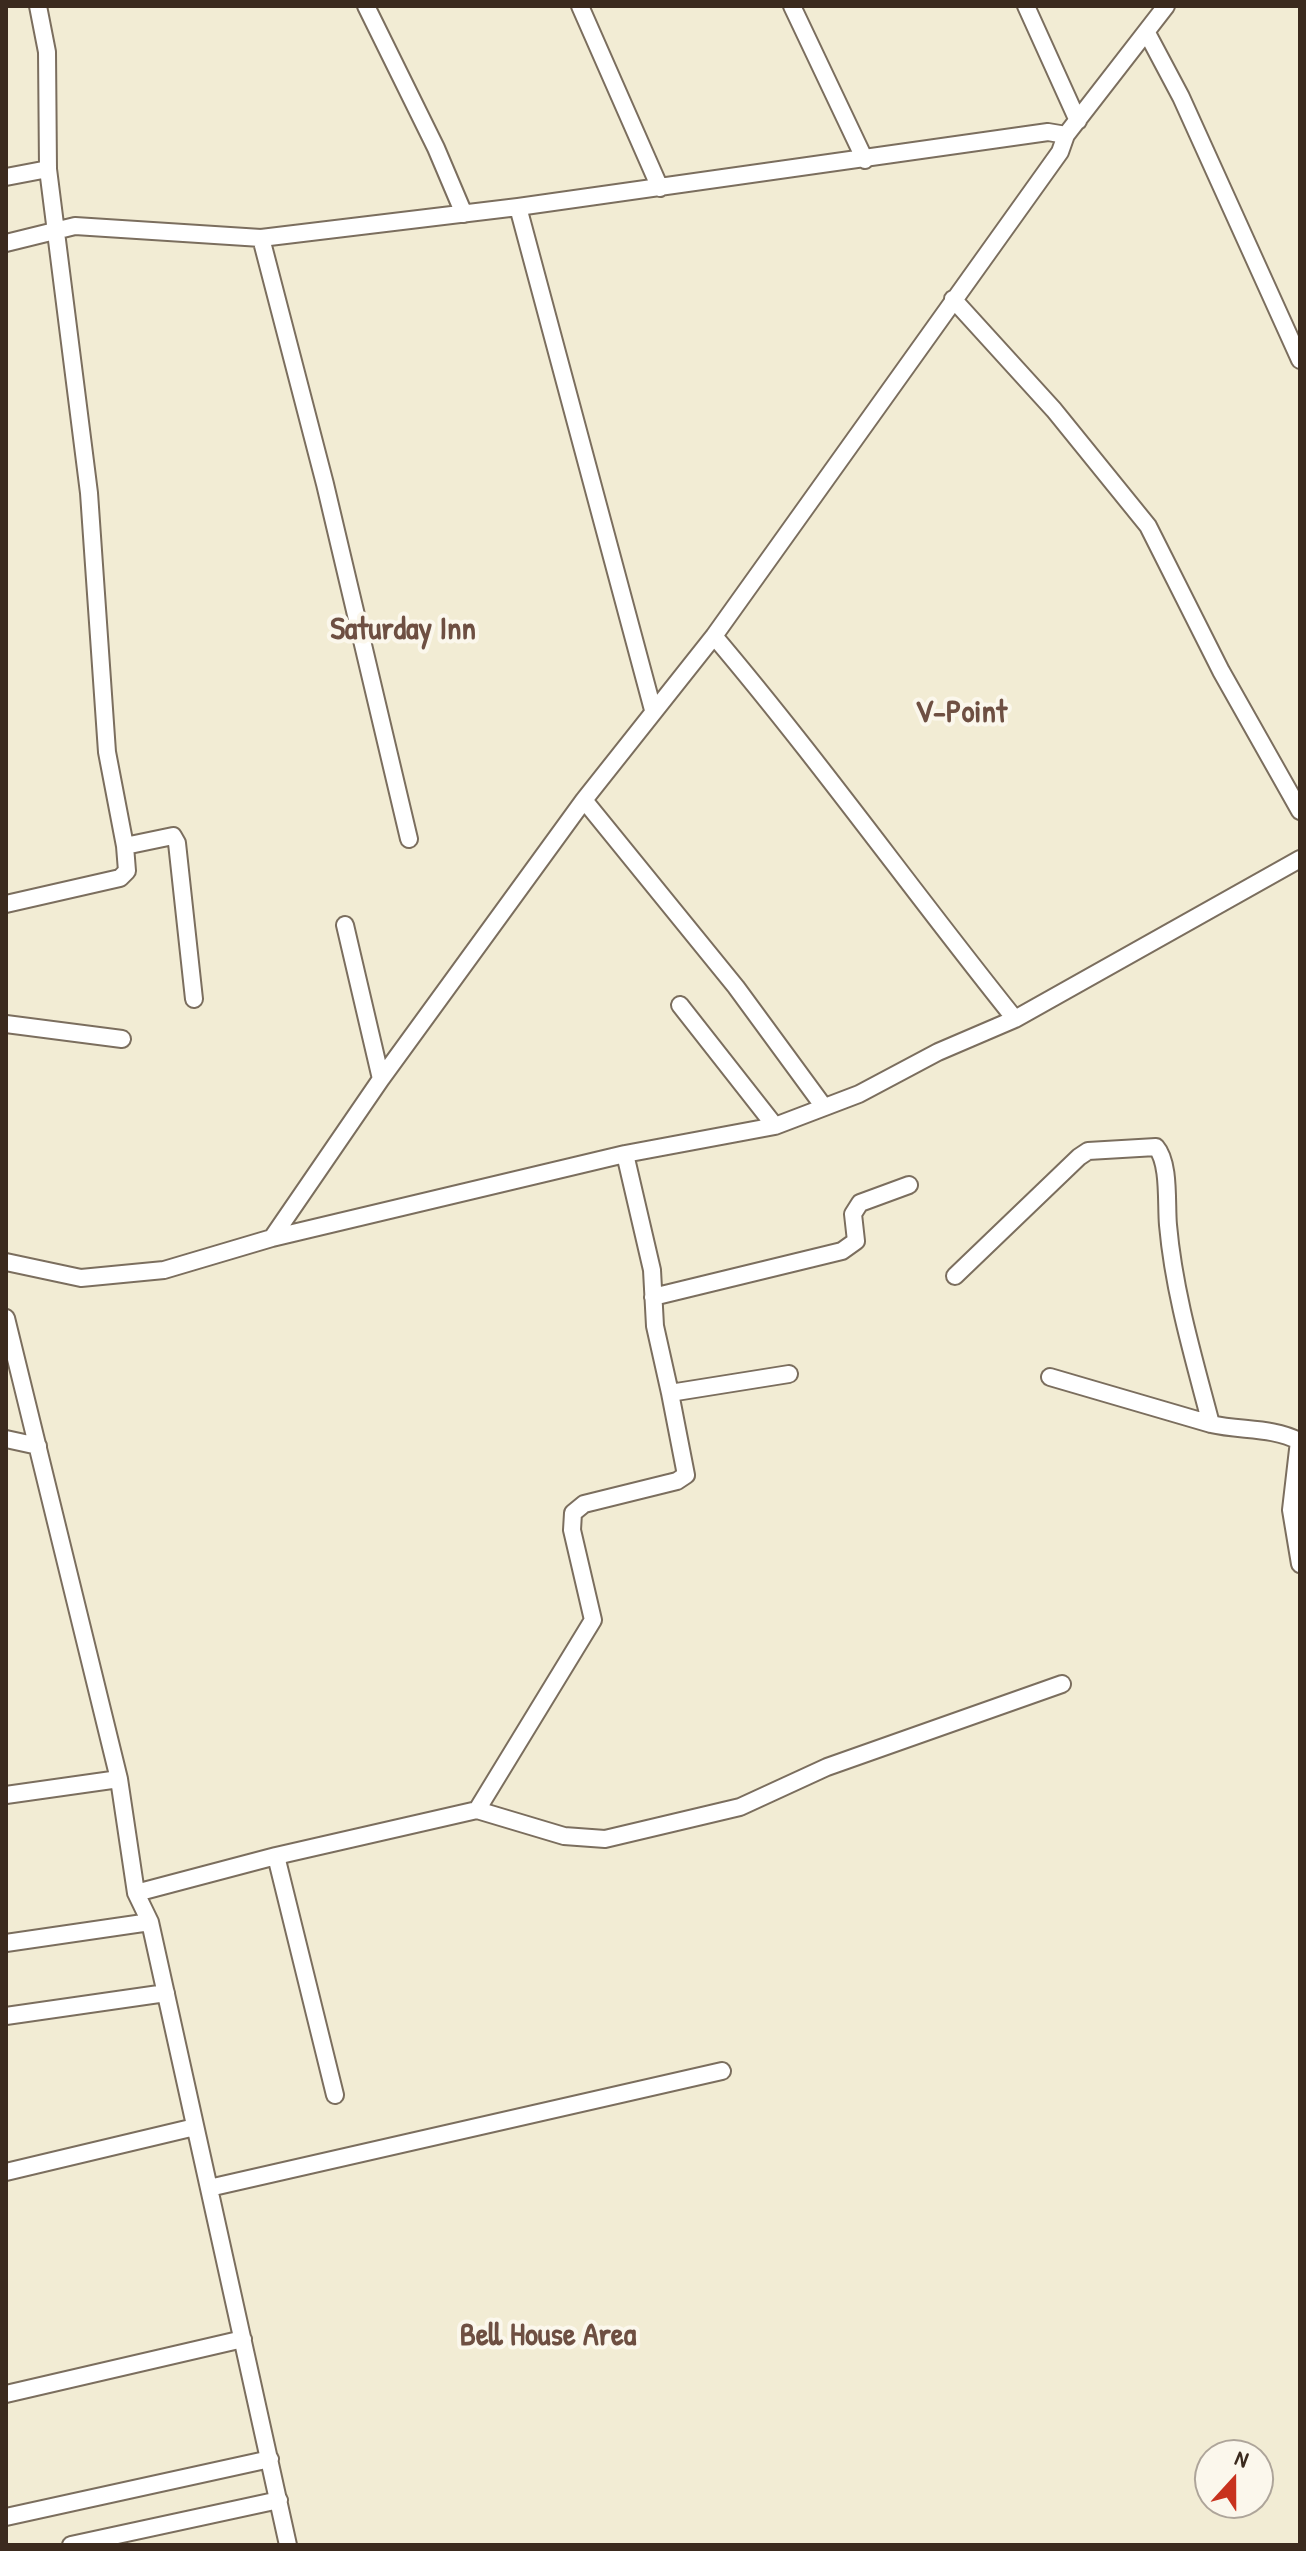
<!DOCTYPE html>
<style>
body{margin:0}
#map{position:relative;width:1306px;height:2551px;overflow:hidden;background:#f2ecd4;font-family:"Patrick Hand",sans-serif}
canvas{display:block}
.frame{position:absolute;inset:0;border:8px solid #3b2a1e;pointer-events:none}
.north{position:absolute;left:1194px;top:2439px;width:80px;height:80px;box-sizing:border-box;background:#fbf7ec;border:2px solid #aea59a;border-radius:50%;rotate:21deg;font-size:22px;font-weight:700;line-height:32px;text-align:center;color:#3b2a1e}
.north::after{content:'';display:block;margin:auto;width:28px;height:36px;background:#c8321e;clip-path:polygon(50% 0,100% 100%,50% 72%,0 100%)}
</style>
<div id="map">
<canvas width="1306" height="2551"></canvas>
<div class="frame"></div>
<div class="north">N</div>
</div>
<script>
const ctx = document.querySelector('canvas').getContext('2d');
ctx.lineJoin = 'round';
function stroke(path, color, width, dash) {
  ctx.strokeStyle = color;
  ctx.lineWidth = width;
  ctx.lineCap = dash ? 'butt' : 'round';
  ctx.setLineDash(dash || []);
  ctx.stroke(path);
}
function write(font, color, halo, rows, align = 'center') {
  ctx.font = font + ' "Patrick Hand",sans-serif';
  ctx.lineWidth = 8;
  ctx.setLineDash([]);
  ctx.textBaseline = 'middle';
  ctx.strokeStyle = halo;
  ctx.fillStyle = color;
  for (const [text, x, y, turn = 0] of rows) {
    ctx.save();
    ctx.translate(x, y);
    ctx.rotate((+turn || 0) * Math.PI / 180);
    ctx.textAlign = isNaN(turn) ? turn : align;
    if (halo) ctx.strokeText(text, 0, 0);
    ctx.fillText(text, 0, 0);
    ctx.restore();
  }
}
const minor = new Path2D(`
 M38,6l9,46 1,117 41,324 18,259 18,94
 M366,6l70,142 28,66
 M580,6l80,182
 M792,6l73,154
 M1026,6l52,115
 M1147,33l34,64 119,263
 M6,177l42,-8
 M518,207l135,503
 M261,238l64,246 84,355
 M6,243l69,-17 186,12 257,-31 530,-75 18,3
 M953,299l101,111 94,116 73,145 79,140
 M714,636c105,124 199,256 301,383
 M584,800l152,187 88,120
 M6,904l114,-26 7,-7 -2,-25 48,-10 4,7 17,156
 M345,925l36,154
 M680,1005l95,121
 M6,1024l116,15
 M625,1154l27,116 3,56 15,67 119,-19
 M272,1238l109,-159 203,-279 130,-164 346,-484 6,-17 100,-129
 M6,1262l75,16 83,-8 108,-32 353,-84 150,-28 84,-32 79,-42 77,-33 285,-160
 M955,1276l124,-119 9,-6 68,-4c14,16 10,57 12,78 6,68 26,134 43,199
 M653,1297l189,-46 14,-10 -3,-27 7,-11 49,-18
 M6,1318l113,461 17,114 14,29 138,623
 M1050,1377l161,47c30,7 61,3 88,17l-8,69 9,54
 M6,1439l32,7
 M6,1795l113,-16
 M477,1810l116,-190 -21,-90 1,-17 11,-9 93,-23 9,-6 -16,-82
 M276,1856l59,239
 M136,1893l140,-37 201,-46 87,26 41,3 135,-32 87,-40 235,-83
 M6,1943l144,-21
 M6,2016l160,-23
 M6,2172l189,-45
 M209,2188l513,-117
 M6,2394l237,-55
 M6,2517l264,-58
 M71,2545l208,-45`);
stroke(minor, '#7b6e5e', 20);
stroke(minor, '#fff', 16);
write('bold 32px', '#6e4f42', '#fbf7ec', [
 ["Saturday Inn",403,630],
 ["V-Point",961,713],
 ["Bell House Area",548,2336]
]);
</script>
